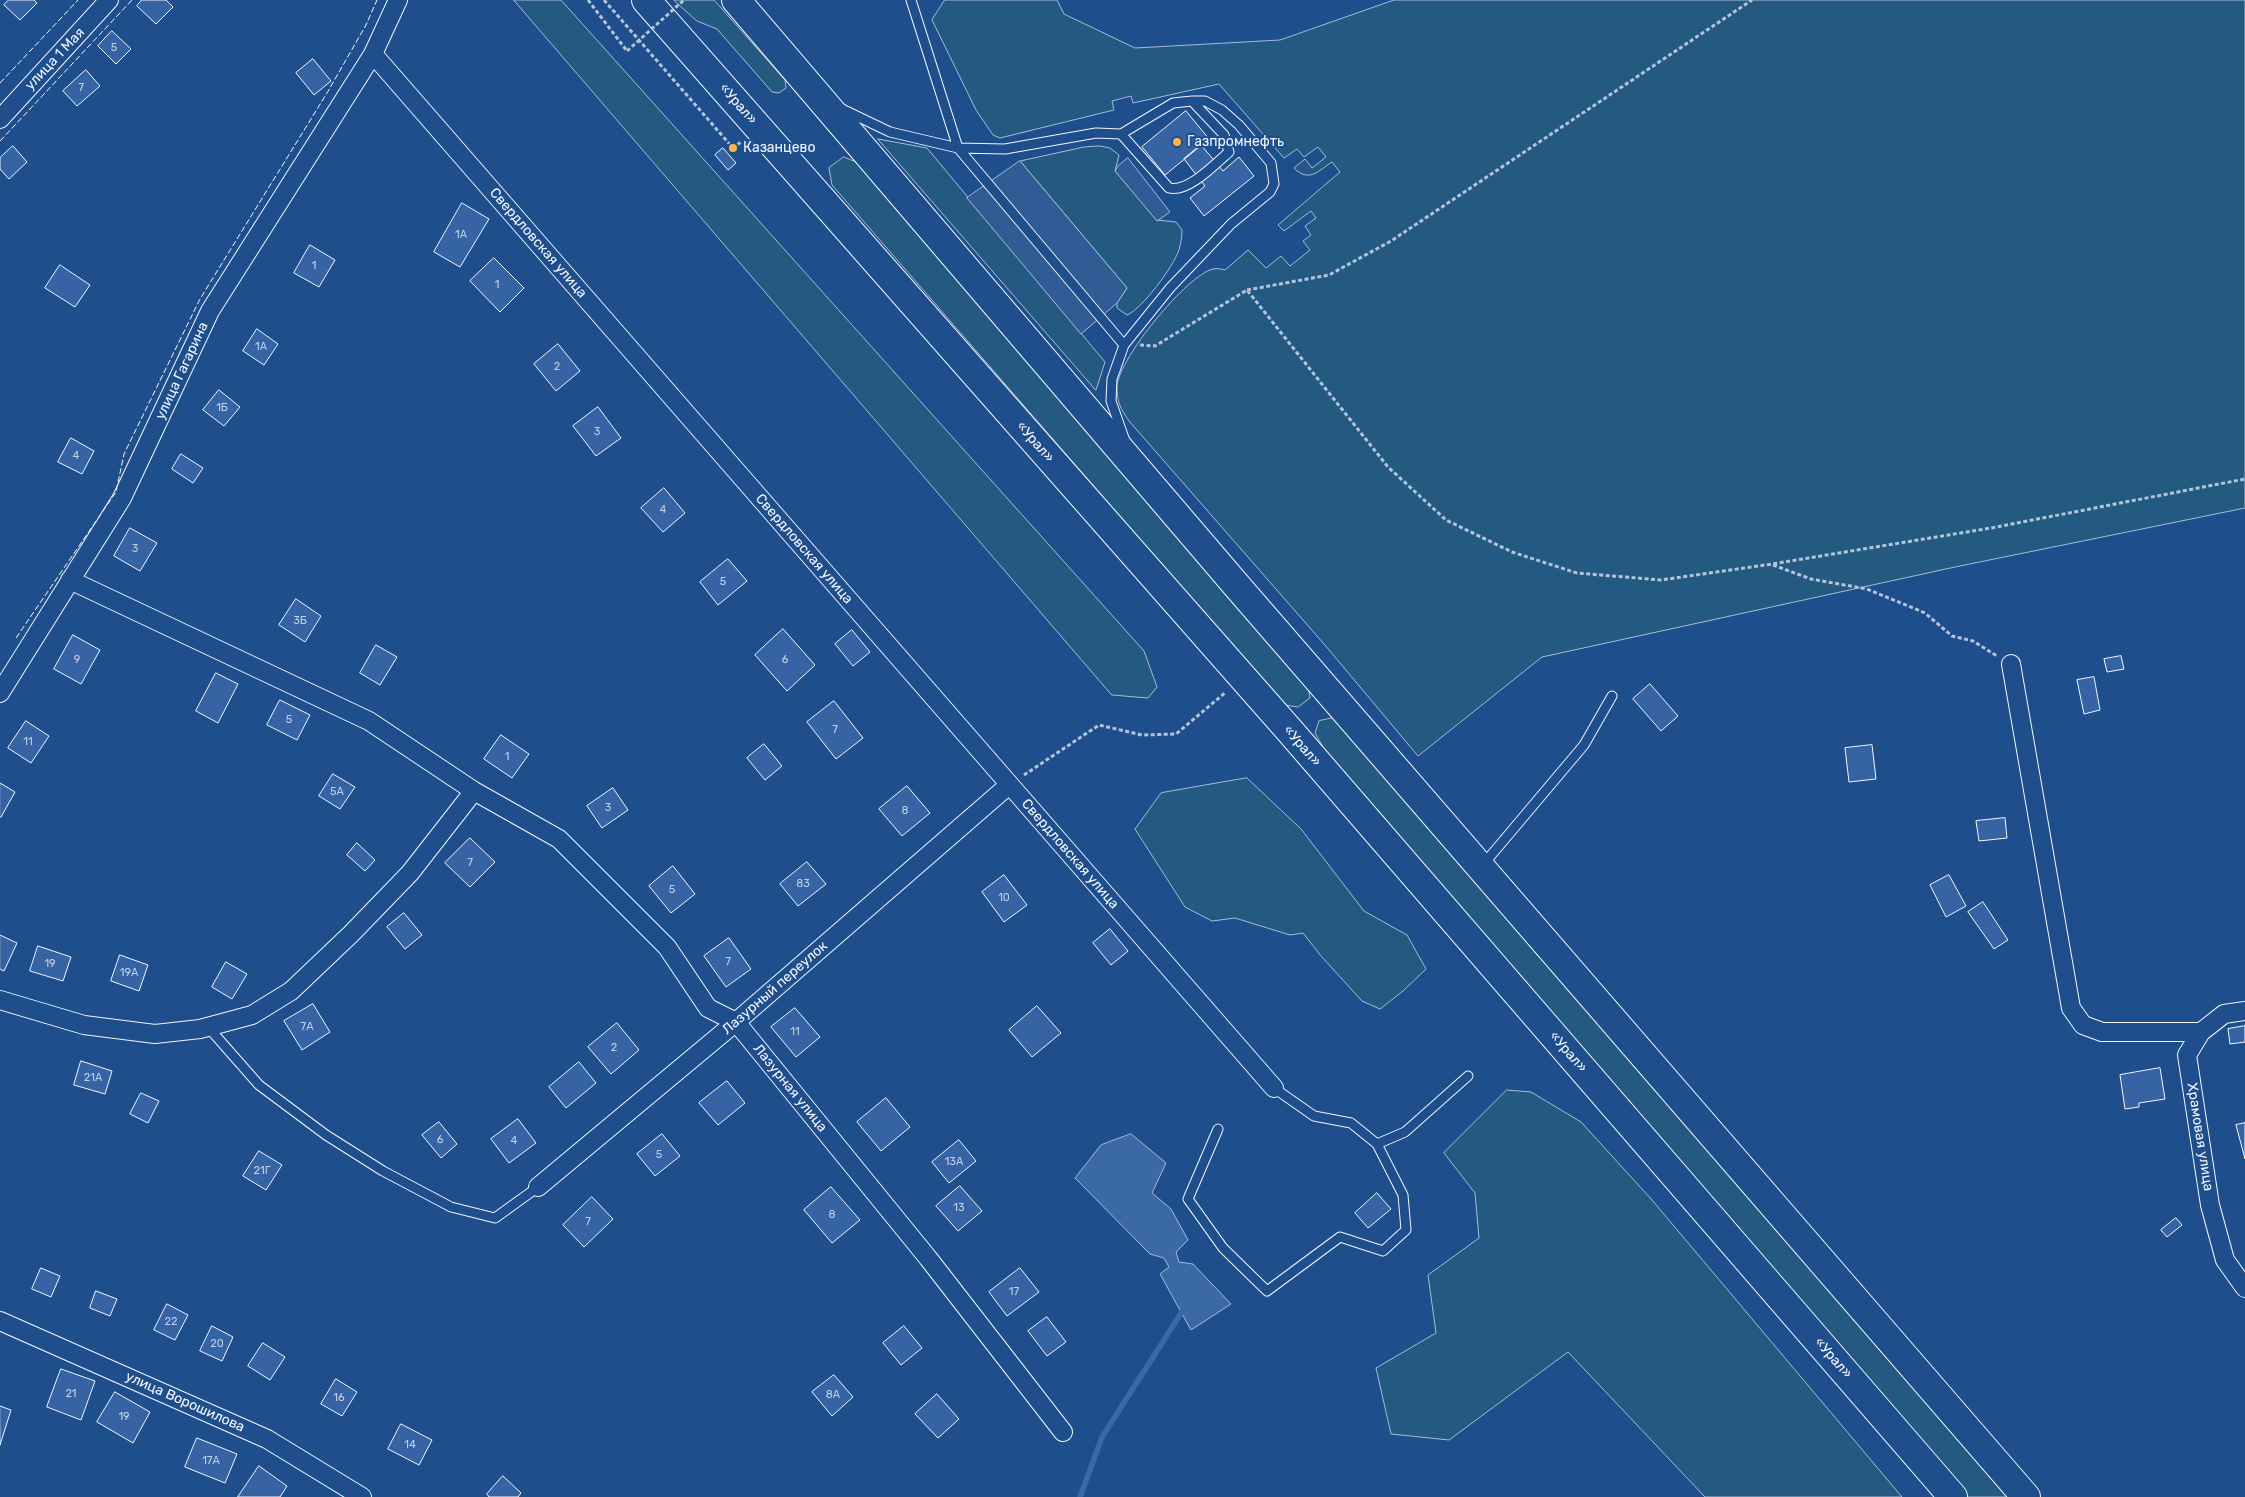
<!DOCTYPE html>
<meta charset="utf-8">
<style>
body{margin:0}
canvas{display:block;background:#1f4e8c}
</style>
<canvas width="2245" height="1497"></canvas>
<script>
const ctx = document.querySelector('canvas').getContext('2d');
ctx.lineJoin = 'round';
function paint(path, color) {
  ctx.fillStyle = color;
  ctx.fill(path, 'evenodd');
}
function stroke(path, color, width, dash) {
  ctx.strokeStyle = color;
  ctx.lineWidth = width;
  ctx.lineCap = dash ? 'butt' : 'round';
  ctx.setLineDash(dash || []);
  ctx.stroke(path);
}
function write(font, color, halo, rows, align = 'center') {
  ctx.font = font + ' Rubik,sans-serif';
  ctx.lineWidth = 4;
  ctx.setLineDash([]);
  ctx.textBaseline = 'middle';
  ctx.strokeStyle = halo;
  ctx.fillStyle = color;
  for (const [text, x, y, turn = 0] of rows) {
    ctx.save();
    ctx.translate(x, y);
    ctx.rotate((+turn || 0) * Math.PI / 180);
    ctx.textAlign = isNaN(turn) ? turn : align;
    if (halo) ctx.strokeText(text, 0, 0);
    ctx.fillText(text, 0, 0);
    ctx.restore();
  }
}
const green = new Path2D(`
 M514,0h47l583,651 13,36 -9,11 -36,-3z
 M674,0h40l71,80 1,8 -7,5 -7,-1 -55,-63 -20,-8z
 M945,0h112l7,14 71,34 145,-8 114,-40h851v508l-290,59 -413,90 -124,99 -94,-112 -195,-223c-9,-13 -12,-19 -12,-35 2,-28 70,-111 96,-117 4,-1 9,0 12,1l23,-20 18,18 15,-12 9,10 20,-16 -7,-9 8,-6 -6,-9 11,-8 -5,-7 -27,20 -6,-6 62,-53 -8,-10c-14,9 -23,21 -38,6l11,-9 7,9 14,-11 -8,-10 -14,10 -7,-8 -13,9 -65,-74 -86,19 -2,-7 -19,5 2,9 -114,28 -7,-3 -17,-25 -44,-90z
 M878,139l49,9 178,214 -9,28z
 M1100,146l10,2 9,7 -4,16 42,49 19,2 6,8c0,6 -1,13 -3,20 -6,17 -36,58 -52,65l-10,-7v-5l10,-15 -107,-127 64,-14z
 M844,157l12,5 452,522 2,14 -12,9 -14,-2 -452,-520 -3,-17z
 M1333,718l677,779h-42l-644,-748 -9,-16 4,-12z
 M1247,778l54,51 63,82 43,24 19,34 -23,22 -23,18 -18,-8 -41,-45 -18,-23 -13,2 -55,-17 -23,3 -27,-14 -50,-78 26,-36z
 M1507,1090l24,2 50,30 71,78 250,297h-197l-137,-145 -119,88 -58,-6 -15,-66 60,-35 -8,-58 51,-37 -4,-45 -31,-40z`);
paint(green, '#245a82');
stroke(green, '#a8bbd7', 1);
const parking = new Path2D(`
 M1128,158l42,54 -13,9 -42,-50 3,-5z
 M1020,161l107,127 -10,15 -36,31 -114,-136z`);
paint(parking, '#305b95');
stroke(parking, '#a8bbd7', 1);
const water = new Path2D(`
 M1131,1134l35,29 -14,30 19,16 17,31 -12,12 3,10 14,2 38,40 -40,26 -31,-56 9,-7 -5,-9 -14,-4 -75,-76 26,-33z`);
paint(water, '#3b69a3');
stroke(water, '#a8bbd7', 1);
stroke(new Path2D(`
 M1080,1497l22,-60 83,-130`), '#3b69a3', 5.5);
const building = new Path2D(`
 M9,0h25l3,3 -17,17 -16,-15z
 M142,0h24l7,7 -17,17 -19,-18z
 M112,31l19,18 -15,15 -18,-18z
 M313,59l18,22 -17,14 -18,-22z
 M86,70l14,16 -23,20 -14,-15z
 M1186,111l23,28 -44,36 -23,-28z
 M1201,145l22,26 16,-14 15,19 -50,40 -14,-18 15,-12 -21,-27z
 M13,146l14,16 -18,17 -9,-10v-11z
 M723,148l13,15 -8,7 -13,-15z
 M462,203l27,16 -29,48 -26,-15z
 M310,245l25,15 -16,27 -25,-14z
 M494,258l30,30 -24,24 -30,-31z
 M60,265l30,20 -15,22 -30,-19z
 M257,329l21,15 -14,21 -21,-14z
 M558,344l22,27 -24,20 -22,-27z
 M219,390l21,17 -16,19 -21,-16z
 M598,407l23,31 -25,18 -23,-30z
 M71,438l23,13 -12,23 -24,-12z
 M181,454l22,14 -10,15 -21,-14z
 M664,488l21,25 -22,19 -22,-24z
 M130,528l27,15 -17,28 -26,-15z
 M728,559l19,22 -29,24 -18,-23z
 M296,599l25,17 -16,26 -26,-17z
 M783,629l32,36 -28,26 -32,-36z
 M852,630l18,22 -17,14 -18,-22z
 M73,635l27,15 -19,34 -27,-15z
 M376,645l21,12 -17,28 -20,-12z
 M2121,656l3,13 -17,3 -3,-13z
 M216,673l22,11 -20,39 -22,-12z
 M2094,677l6,33 -16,4 -7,-34z
 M1650,684l28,32 -17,15 -28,-32z
 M280,700l30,15 -13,25 -30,-15z
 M834,701l29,37 -27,21 -29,-37z
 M26,721l23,15 -18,27 -23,-15z
 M501,735l28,19 -17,24 -28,-19z
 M764,744l18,22 -17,14 -18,-22z
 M1872,745l4,34 -27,3 -4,-34z
 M333,774l22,13 -15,22 -21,-13z
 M0,783l15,9 -14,25h-1z
 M907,786l23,27 -28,23 -23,-27z
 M613,788l15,22 -26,18 -15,-22z
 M2005,818l2,20 -28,3 -3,-20z
 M470,838l25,24 -25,25 -25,-24z
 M357,843l18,17 -10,11 -18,-16z
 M807,862l19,22 -28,22 -18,-22z
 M673,866l22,28 -24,19 -22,-27z
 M1004,875l23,30 -23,17 -22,-30z
 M1949,875l17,31 -20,11 -16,-32z
 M1983,902l25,38 -14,9 -26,-37z
 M404,913l18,22 -17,14 -18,-22z
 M1110,929l18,22 -17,14 -18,-22z
 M0,935l17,8 -13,28 -4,-2z
 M729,938l22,31 -25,18 -22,-31z
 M38,946l33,11 -8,24 -33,-10z
 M120,955l28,10 -9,26 -28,-10z
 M226,962l21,12 -15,25 -20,-12z
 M313,1004l17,28 -28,18 -18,-29z
 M1037,1006l24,27 -29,24 -23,-27z
 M795,1008l25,29 -24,20 -25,-30z
 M617,1023l22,27 -28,24 -23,-27z
 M2245,1026v16l-15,2 -2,-15z
 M81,1061l31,10 -7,23 -31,-9z
 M579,1062l17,21 -30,25 -17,-21z
 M2160,1068l5,31 -26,4v4l-14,2 -5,-34z
 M727,1081l18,22 -27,22 -19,-22z
 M141,1093l18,8 -11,22 -18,-9z
 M886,1098l24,29 -29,24 -24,-29z
 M518,1119l18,24 -27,20 -18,-24z
 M439,1122l18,22 -16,14 -19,-23z
 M2245,1123v36l-9,-34z
 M662,1134l18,22 -25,20 -18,-22z
 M959,1140l17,21 -27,22 -17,-21z
 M259,1151l23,14 -16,25 -23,-14z
 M960,1186l22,25 -24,20 -22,-25z
 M831,1187l29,33 -28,23 -28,-33z
 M1377,1193l14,16 -23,19 -13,-15z
 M592,1197l21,22 -29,28 -21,-22z
 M2176,1218l6,7 -15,12 -6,-7z
 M41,1268l19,8 -9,21 -19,-8z
 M1020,1268l19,24 -32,24 -18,-24z
 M96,1291l21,8 -7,17 -20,-8z
 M167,1304l21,11 -13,25 -21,-10z
 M1047,1317l19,25 -19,14 -19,-25z
 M212,1326l21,11 -11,24 -22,-10z
 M904,1326l18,22 -21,17 -18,-22z
 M263,1343l22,14 -15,23 -22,-14z
 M61,1369l34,12 -14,39 -34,-13z
 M834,1375l19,22 -21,19 -20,-24z
 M336,1379l21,13 -15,24 -21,-12z
 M115,1392l35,20 -17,31 -36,-21z
 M937,1394l22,25 -21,19 -23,-24z
 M0,1406l11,4 -11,35z
 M401,1424l31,16 -13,25 -31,-16z
 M197,1438l40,16 -12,29 -40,-16z
 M259,1466l28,20 -7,11h-42z
 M503,1476l18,17 -3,4h-29l-2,-3z`);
paint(building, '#3563a3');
stroke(building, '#f2f6ff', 1);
const service = new Path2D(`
 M911,0l47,148 166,197
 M842,109l48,23 68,16 47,1 91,-16 25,1 52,-31 19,-2h13l17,9 17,15 32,38 3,21 -4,8 -39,32 -61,64 -46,57 -12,34 -1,22 13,37
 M1121,134l48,54c19,5 46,-24 60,-36l-5,-17 -32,-34
 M1482,866l102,-121 28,-49
 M208,1027l51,58 67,50 57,36 68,36 44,11 43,-31
 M1274,1088l40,28 37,7 26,21 28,-12 63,-56
 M1218,1129l-30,70 35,49 44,43 73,-54 43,14 23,-21 -3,-35 -26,-51`);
const minor = new Path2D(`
 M373,54l901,1034
 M0,119l109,-119
 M70,580l299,141 105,70 85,48 108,108 41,61 28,14 192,236 135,174
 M2011,664l60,344 12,17 19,7h99
 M0,693l122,-195 88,-187 163,-257 25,-54
 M0,1000l84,25 71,9 45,-5 52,-14 39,-24 60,-57 59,-61 64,-82
 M2245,1011l-21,3 -23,18 -14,23 23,150 15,55 20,28
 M538,1187l198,-165 273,-237
 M0,1321l267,118 95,58`);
const primary = new Path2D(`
 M646,0l644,731 663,766
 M736,0l501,586 789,911`);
stroke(service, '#f2f6ff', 11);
stroke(minor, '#f2f6ff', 20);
stroke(primary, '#f2f6ff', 30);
stroke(new Path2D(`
 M588,0l39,51
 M604,0l129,148 8,-6
 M1247,290l82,-15 62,-34 361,-241
 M1140,345l15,1 92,-56 141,177 58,53 66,32 65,21 84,7 111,-16 219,-36 254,-49
 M1773,565l38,14 56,10 58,24 27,23 21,5 24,15
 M1024,775l75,-50 43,10 34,-1 50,-42`), '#b3c4dc', 3, [4, 2.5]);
stroke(service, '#1f4e8c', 9);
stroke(minor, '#1f4e8c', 18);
stroke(primary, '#1f4e8c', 28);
stroke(new Path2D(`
 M627,51l57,-51`), '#b3c4dc', 3, [4, 2.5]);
stroke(new Path2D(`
 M0,83l78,-83
 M0,141l132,-141
 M16,638l100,-146 8,-38 76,-155 127,-206 39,-68 11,-25`), '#f2f6ff', 1, [6, 2.5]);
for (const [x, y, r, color] of [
 [1177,142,5,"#ffb74d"],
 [733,148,5,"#ffb74d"]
]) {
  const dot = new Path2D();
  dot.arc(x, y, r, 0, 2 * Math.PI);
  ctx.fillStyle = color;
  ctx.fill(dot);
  stroke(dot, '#1f4e8c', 2);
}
write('11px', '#c3d1e8', null, [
 ["5",114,48],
 ["7",81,88],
 ["1А",461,235],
 ["1",314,266],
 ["1",497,285],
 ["1А",261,347],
 ["2",557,367],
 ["1Б",222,408],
 ["3",597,432],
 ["4",76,456],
 ["4",663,510],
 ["3",135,549],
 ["5",723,582],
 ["3Б",300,621],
 ["9",77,660],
 ["6",785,660],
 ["5",289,720],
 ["7",835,730],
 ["11",28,742],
 ["1",507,757],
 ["5А",337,792],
 ["3",608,808],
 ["8",905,811],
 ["7",470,863],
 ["83",803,884],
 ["5",672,890],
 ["10",1004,898],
 ["7",728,962],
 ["19",50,964],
 ["19А",129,973],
 ["7А",307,1027],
 ["11",795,1032],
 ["2",614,1048],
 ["21А",93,1078],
 ["6",440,1140],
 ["4",514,1141],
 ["5",659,1155],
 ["13А",954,1162],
 ["21Г",262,1171],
 ["13",959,1208],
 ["8",832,1215],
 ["7",588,1222],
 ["17",1014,1292],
 ["22",171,1322],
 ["20",217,1344],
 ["21",71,1394],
 ["8А",833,1395],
 ["16",339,1398],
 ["19",124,1417],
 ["14",410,1445],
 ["17А",211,1461]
]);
write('14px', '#f2f6ff', '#1f4e8c', [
 ["улица 1 Мая",55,59,-47],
 ["«Урал»",738,104,49],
 ["Свердловская улица",538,243,49],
 ["улица Гагарина",182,371,-65],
 ["«Урал»",1035,442,49],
 ["Свердловская улица",804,549,49],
 ["«Урал»",1302,746,49],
 ["Свердловская улица",1070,854,49],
 ["Лазурный переулок",775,988,-41],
 ["«Урал»",1568,1052,49],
 ["Лазурная улица",790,1088,51],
 ["Храмовая улица",2200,1137,81],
 ["«Урал»",1833,1358,49],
 ["улица Ворошилова",185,1402,24]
]);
write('14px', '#f2f6ff', '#1f4e8c', [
 ["Газпромнефть",1187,142],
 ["Казанцево",743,148]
], 'left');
</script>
